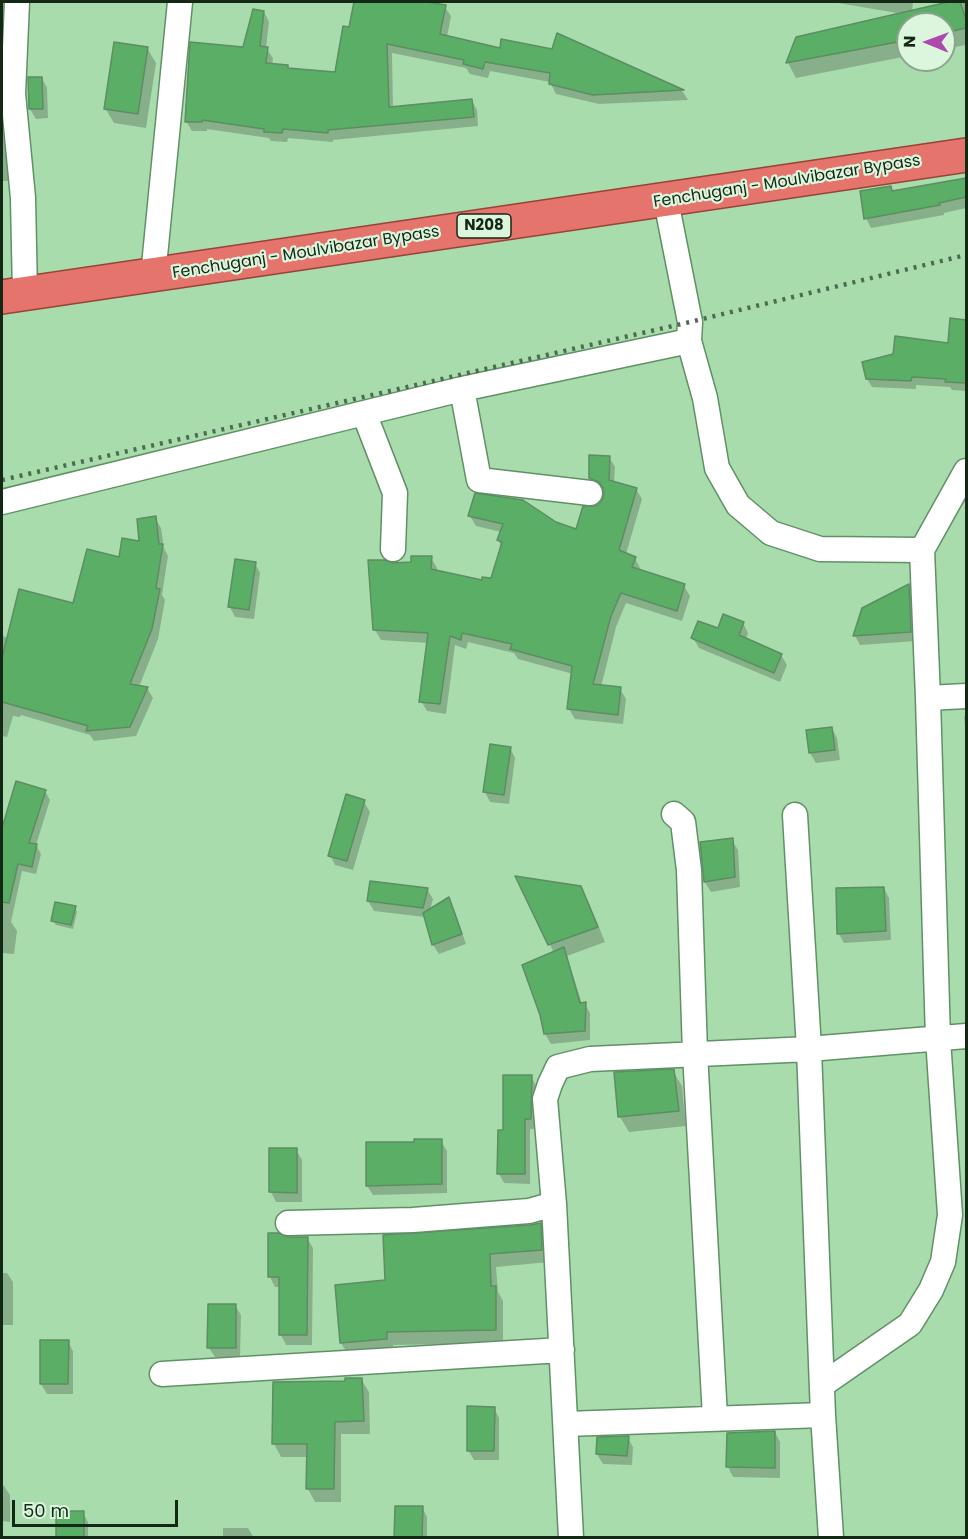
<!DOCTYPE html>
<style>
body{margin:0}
#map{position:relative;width:968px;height:1539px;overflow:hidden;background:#a9dcad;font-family:Poppins,sans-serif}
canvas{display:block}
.frame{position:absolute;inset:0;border:3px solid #142816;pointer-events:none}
.north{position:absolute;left:896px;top:12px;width:60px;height:60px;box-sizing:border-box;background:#dcf6de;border:2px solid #8ca48e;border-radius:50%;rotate:271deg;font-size:16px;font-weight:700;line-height:24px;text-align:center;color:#142816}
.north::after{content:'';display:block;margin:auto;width:21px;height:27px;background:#ad48ae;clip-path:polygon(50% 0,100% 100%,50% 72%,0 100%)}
.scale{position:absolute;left:12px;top:1500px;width:166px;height:27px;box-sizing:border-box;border:3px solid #142816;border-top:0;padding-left:8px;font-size:18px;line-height:21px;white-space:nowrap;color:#142816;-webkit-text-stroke:4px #dcf6de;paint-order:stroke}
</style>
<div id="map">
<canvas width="968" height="1539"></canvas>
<div class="frame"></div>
<div class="north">N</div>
<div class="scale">50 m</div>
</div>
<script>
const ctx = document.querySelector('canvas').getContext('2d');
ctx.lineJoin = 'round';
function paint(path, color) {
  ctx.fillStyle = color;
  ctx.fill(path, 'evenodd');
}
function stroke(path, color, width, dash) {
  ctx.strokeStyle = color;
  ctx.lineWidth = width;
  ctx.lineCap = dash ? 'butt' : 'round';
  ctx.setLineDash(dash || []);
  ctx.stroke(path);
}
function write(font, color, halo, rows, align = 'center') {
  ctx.font = font + ' Poppins,sans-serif';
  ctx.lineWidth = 4.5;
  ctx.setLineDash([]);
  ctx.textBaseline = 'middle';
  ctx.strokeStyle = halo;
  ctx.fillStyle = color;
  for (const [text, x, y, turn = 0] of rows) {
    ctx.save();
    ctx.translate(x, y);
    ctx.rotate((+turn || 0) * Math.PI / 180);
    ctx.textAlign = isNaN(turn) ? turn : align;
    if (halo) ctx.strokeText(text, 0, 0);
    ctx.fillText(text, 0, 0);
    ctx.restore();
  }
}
paint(new Path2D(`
 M356,2h63l26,5 6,9 -4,21 54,13 52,1 5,-16 125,57 5,8 -89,4 -43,-10 -6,-12 -60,-11 -2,7 -18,-4 -4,-6 -74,-15 1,55 79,-7 5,9 1,16 -145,14v2l-45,-4 -1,4 -16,-1 -2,-3 -62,-9v2h-15l-6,-10 58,-73 20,-36 5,10 -3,26 7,10 -1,7 15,1 2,3 47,5 15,-45z
 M832,2h81l-1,10 43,-10h11v9h-1l1,3v31l-22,4v-25h-36v32l-112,22 -8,-15 10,-25 105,-24z
 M2,3l7,11 3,167h-10z
 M147,48l9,15 -10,65 -32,-5 -9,-15z
 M42,78l5,10 1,30 -12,1 -6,-10z
 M966,178v30l-22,5v2l-73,13 -5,-10 24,-30 3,5z
 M952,320l14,1v70l-14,-1 -2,-3 -34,-2v4l-44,-2 -5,-8 83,-35z
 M609,457l6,10 -1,16 22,6 6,10 -16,55 9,4 5,10 -1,3 45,15 6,10 -8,25 -56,-18 -10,24 -15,60 19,2 6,10 -3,25 -48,-5 -6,-10 4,-35 -55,-15 -4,-6 -46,-11 -2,7 -11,-4 -9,69 -19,-3 -6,-10 8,-58 -48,-3 -6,-10 18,-65 19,-2 19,-5 6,10v4l46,10 9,-2 10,-33 -4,-7 3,-8 -25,-6 -6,-10 85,7 22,8 25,-28 3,-11 -9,-4 -6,-10z
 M155,518l6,10 3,20 4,8 -6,39 3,5 -7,39 -19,48 8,1 6,10 -17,38 -42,5 -4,-6 -69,-20 -1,2 -7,-1 -6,21 -5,-1v-100l7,2 65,-33 46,-46 21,-17z
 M255,563l5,10 -6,46 -19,-2 -5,-10z
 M909,586l5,10 2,45 -56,4 -5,-9z
 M743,623l5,10 -2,7 35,15 6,10 -7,17 -81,-34 -6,-10z
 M964,716h2v20v-2z
 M832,729l5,9 3,22 -24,3 -6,-10z
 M510,748l5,10 -6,46 -19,-2 -5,-10z
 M17,782l28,9 5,9 -14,45 5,9 -5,20 -14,-3 -11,51 6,9 -3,23 -12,-1v-121z
 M364,802l6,10 -17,58 -18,-5 -5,-10z
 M732,840l6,10 2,37 -29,5 -6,-10z
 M518,878l62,9 9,16 16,39 -38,14 15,48h3l5,9v27l-39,4 -6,-10 -3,-20 12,-61z
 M884,888l5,10 2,42 -47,3 -5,-9z
 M427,889l6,10 -3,11 18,-11 6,10 12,35 -27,10 -6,-9 -8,-28 -51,-6 -6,-10z
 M75,908l2,4 -4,17 -17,-4 -3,-4z
 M673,1071l9,15 4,40 -57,6 -9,-15 -5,-43z
 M531,1076l5,10v43h-6v55l-26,-1 -5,-9 6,-43z
 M441,1141l6,10v42l-74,2 -6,-9 49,-42z
 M296,1150l6,10v42h-26l-5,-10z
 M540,1224l7,13 2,25 -53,5 2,25 5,9v42l-110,2 1,7 -45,4 -8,-13 46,-61z
 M307,1238l6,10 -1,97h-26l-5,-10v-48h-6l-5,-10 18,-38z
 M2,1273h5l6,9v43h-11z
 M235,1305l6,10 -1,42h-25l-6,-9z
 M68,1342l5,9v43h-26l-6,-10z
 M361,1379l8,13 1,42h-29v68h-26l-7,-13v-32h-27l-7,-13 73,-62z
 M494,1408l5,10v42h-25l-6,-10z
 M775,1432l5,10v36l-47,-1 -5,-10z
 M628,1438l5,9 -1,18 -29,-1 -6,-10z
 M2,1486h2l6,9v27l-8,-1z
 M422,1507l5,10v21h-31z
 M83,1513l5,9v16h-31z
 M223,1528h25l6,10h-31z`), '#0003');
const building = new Path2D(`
 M354,2h73l19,3 -6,29 60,14 1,-9 51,10 5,-16 127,57 -91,5 -44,-11 1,-11 -65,-11 -2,7 -20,-5 1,-4 -77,-16 2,63 83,-8 2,18 -146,13v3l-45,-4 -1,4 -18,-1v-3l-62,-9v2h-17l5,-80 53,5 10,-38 11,2 -4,35 8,1 -2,16 22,2v3l47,4 8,-46 6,1z
 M948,2h12l6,17v9l-22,5v-9h-36v16l-122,23 10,-26z
 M114,42l34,5 -10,67 -34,-5z
 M28,77h14l1,32h-14z
 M966,178v19l-27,6 1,2 -76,14 -4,-28 31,-5 1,5z
 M950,318l16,2v63l-21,-1 1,-3 -34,-2 -1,4 -45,-2 -4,-17 31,-8 2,-18 53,7z
 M589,455l21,1 -1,24 28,8 -18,62 17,7 -4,10 53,17 -8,27 -56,-18 -10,23 -18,68 28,3 -3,28 -51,-6 5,-43 -62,-17 2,-5 -50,-11 -1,7 -11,-4 -10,68 -21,-2 9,-69 -55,-3 -5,-70h17l8,3 18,-1v-6h21l-1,13 51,11v-3l9,1 11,-36 -5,-2 6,-16 -35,-8 7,-23 48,7 33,22 20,7 7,-23h13l5,-4 3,-7 -1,-7 -4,-6 -10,-4z
 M156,516l3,28h4l-7,44 4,1 -8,40 -22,55 18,3 -18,40 -44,4 2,-5 -86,-24v-44l17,-69 54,14 14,-54 32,8 3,-19 17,3 -2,-22z
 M235,559l21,3 -7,48 -21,-3z
 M909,584l2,48 -58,4 9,-28z
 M723,614l21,8 -5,13 43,19 -8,19 -83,-35 7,-17 20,7z
 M832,727l3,23 -26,3 -3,-23z
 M490,744l21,3 -7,48 -21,-3z
 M16,781l30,9 -17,53 8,1 -5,23 -14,-3 -9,39 -7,-1v-74z
 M346,794l19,6 -18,61 -19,-5z
 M733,838l2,39 -31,5 -4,-40z
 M515,876l66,10 17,41 -50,18z
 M370,881l58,7 -5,20 -56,-7z
 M884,887l2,44 -49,3 -1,-46z
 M449,897l13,37 -30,11 -9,-32z
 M55,902l21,4 -5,19 -20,-4z
 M564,947l16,56 6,-1 -1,29 -41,3 -4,-19 -18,-50z
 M674,1069l5,42 -61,6 -4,-45z
 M503,1075h29l-1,44h-6v55h-28l1,-44h5z
 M414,1139h28v45l-76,2v-44h48z
 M269,1148h28v45l-28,-1z
 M541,1223l1,27 -52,4 1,32h5v44l-109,2v7l-47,4 -5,-58 50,-5 -2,-45 147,-10z
 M268,1233h11l9,4h20l-1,98h-28v-58h-11z
 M208,1304h28v44h-29z
 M40,1340h29l-1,44h-28z
 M345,1378h17l2,43 -29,1 -1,67h-28l1,-45h-35l1,-62 72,-1z
 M467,1406l28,1 -1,44h-27z
 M775,1431v37l-49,-1 1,-34z
 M629,1436l-2,20 -31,-2 1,-17z
 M395,1506h28l-1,32h-28z
 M56,1511h28v27h-28z`);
paint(building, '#5aae66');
stroke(building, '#5d8d62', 1.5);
const minor = new Path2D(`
 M17,2l-4,92 10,104 2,96
 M153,276l27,-274
 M689,341l16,57 12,70 21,37 33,28 49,16 102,1
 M462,389l17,91 111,13
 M364,413l31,80 -2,56
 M2,502l460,-113 227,-48 1,-19 -24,-121
 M928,698l38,-2
 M674,814l9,8 6,48 6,183 20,364
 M795,815l14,234 14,366 8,123
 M288,1223l125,-3 116,-9 25,-7
 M162,1374l400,-24
 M822,1385l88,-61 21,-34 12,-28 7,-47 -12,-176 -10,-341 -6,-148 44,-79
 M566,1424l257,-9
 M571,1538l-17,-334 -9,-105 5,-15 8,-17 32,-8 219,-10 157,-13`);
const trunk = new Path2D(`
 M2,297l964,-142`);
stroke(minor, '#609166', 27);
stroke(trunk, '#974336', 36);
stroke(minor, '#fff', 24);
stroke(trunk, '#e4746c', 33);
stroke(new Path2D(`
 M2,480l688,-158 276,-67`), '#4d6c4f', 4.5, [3, 6]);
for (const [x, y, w] of [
 [484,226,54]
]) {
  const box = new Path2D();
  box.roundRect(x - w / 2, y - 12, w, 24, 4.5);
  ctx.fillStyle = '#dcf6de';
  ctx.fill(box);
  stroke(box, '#142816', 1.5);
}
write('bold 15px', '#142816', null, [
 ["N208",484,226]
]);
write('16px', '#142816', '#dcf6de', [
 ["Fenchuganj - Moulvibazar Bypass",787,182,-9],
 ["Fenchuganj - Moulvibazar Bypass",306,253,-9]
]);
</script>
